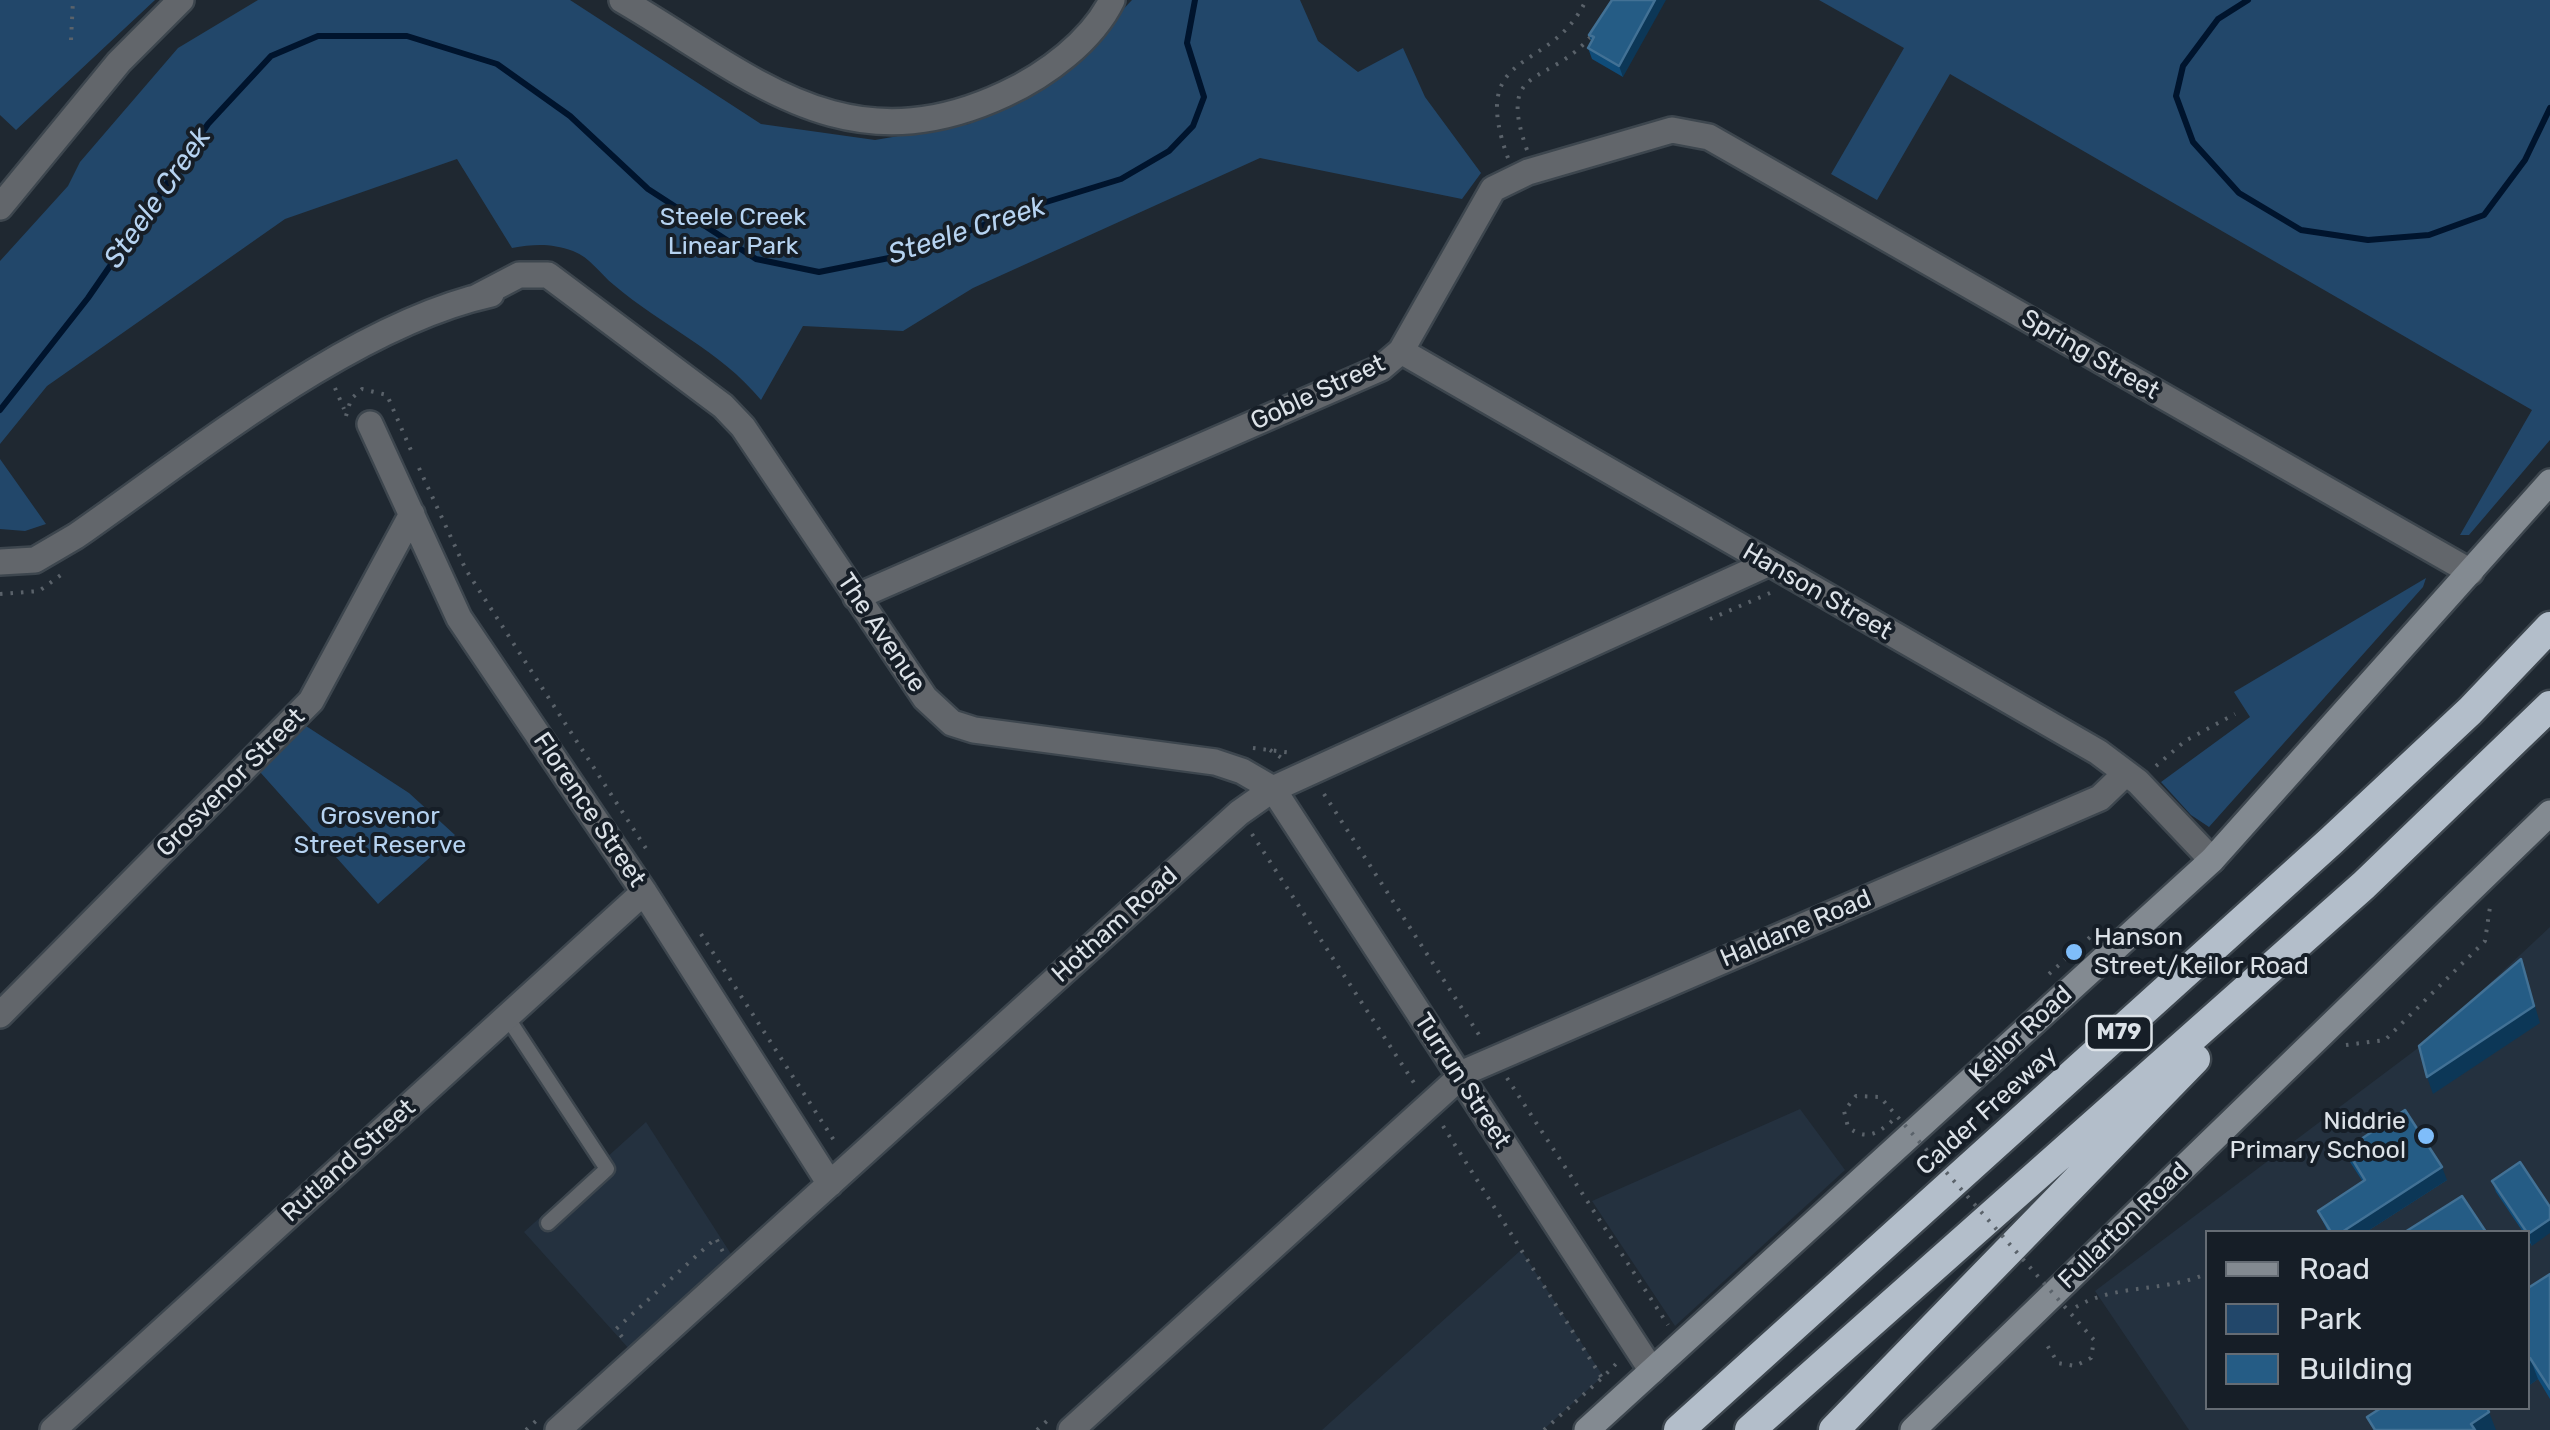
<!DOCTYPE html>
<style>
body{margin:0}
#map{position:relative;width:2550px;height:1430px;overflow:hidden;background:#1f2831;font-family:Rubik,sans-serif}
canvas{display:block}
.legend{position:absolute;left:2205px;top:1230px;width:325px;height:180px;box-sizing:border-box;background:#161e27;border:2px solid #656c74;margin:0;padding:12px 18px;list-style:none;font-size:30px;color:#dce2e8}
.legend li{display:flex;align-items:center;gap:20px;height:50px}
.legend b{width:50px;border:2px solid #656c74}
</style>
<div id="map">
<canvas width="2550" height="1430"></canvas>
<ul class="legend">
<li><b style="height:12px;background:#838a91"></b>Road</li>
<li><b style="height:28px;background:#22476a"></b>Park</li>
<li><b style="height:28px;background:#255c85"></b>Building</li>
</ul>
</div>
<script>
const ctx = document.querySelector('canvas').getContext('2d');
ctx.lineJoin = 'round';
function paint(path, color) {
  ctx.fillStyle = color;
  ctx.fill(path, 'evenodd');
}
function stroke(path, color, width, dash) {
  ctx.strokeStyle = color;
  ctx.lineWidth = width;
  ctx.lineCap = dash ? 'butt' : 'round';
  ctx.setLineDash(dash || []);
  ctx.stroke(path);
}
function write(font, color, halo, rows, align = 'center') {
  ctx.font = font + ' Rubik,sans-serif';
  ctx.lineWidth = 8;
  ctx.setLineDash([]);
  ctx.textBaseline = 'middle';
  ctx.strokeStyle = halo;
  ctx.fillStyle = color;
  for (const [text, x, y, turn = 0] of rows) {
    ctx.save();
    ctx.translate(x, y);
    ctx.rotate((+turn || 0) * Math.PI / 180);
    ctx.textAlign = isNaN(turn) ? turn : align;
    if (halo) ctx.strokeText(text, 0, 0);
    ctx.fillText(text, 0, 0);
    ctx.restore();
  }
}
paint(new Path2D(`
 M2550,927v503h-361l-94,-139 335,-252zM2208,1232h320v176h-320z
 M1800,1109l45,61 -170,156 -83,-125z
 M646,1122l87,135 -103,93 -106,-118z
 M1521,1250l82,126 -60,54h-221z`), '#24313f');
paint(new Path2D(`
 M0,0h155l-139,130 -16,-15z
 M258,0h312l191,124 114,16 94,-16 86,-44 77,-80h168l18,41 40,31 45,-24 22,49 56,76 -19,26 -202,-41 -287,130 -70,43 -100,-5 -42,74c-41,-50 -99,-74 -147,-115 -15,-12 -23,-27 -41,-34 -22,-8 -39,-7 -61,-3l-55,-89 -172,60 -238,167 -47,58v-183l68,-75 12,-24 98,-114z
 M1819,0h731v440l-81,95h-9l72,-125 -582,-336 -73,126 -46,-26 73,-126z
 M0,459l46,65 -21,7 -25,-2z
 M2426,578l-3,9 -214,240 -18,-12 -30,-33 89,-65 -16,-25z
 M306,726l103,67 46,42 -77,69 -118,-132z`), '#22476a');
stroke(new Path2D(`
 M2248,0l-30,19 -35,47 -7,30 17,46 46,51 62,37 67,10 61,-5 55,-20 41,-55 25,-52
 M0,410l88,-112 120,-174 63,-68 47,-20h89l90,28 73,52 78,73 108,70 63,13 90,-18 121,-47 91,-28 48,-28 24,-25 11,-29 -17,-54 8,-43`), '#00142d', 6);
const lane = new Path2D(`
 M507,1017l100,152 -59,54`);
const street = new Path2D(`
 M622,0c130,76 223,169 383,94 41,-19 87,-53 107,-94
 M0,207l119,-145 62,-62
 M477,297l42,-22h29l175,131 20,21 182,271 27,25 22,7 241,32 27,9 31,18 379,582
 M1401,351l697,401 40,30 74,78
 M370,424l89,194 185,274 186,292
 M0,562l35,-2 41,-24c118,-82 275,-211 415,-242
 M856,597l525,-229 20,-17 92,-162 35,-17 144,-42 37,7 762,435
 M0,1015l311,-314 101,-187
 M1458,1075l642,-277 26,-25
 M53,1430l591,-538
 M558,1430l681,-617 34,-24 494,-225
 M1071,1430l388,-352`);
const secondary = new Path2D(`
 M1587,1430l625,-570 338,-378
 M1913,1430l637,-617`);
const highway = new Path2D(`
 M1679,1430l652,-589 139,-130 80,-84
 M1750,1430l614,-545 186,-179
 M1834,1430l361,-371`);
stroke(lane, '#3d464e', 19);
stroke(street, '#3d464e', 30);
stroke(secondary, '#3d464e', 30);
stroke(highway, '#3d464e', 35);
stroke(new Path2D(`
 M71,40l2,-40
 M1527,150c-31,-88 21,-62 65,-115
 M1508,158c-41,-113 43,-82 78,-158
 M335,388l9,21
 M346,416l5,-17 11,-10 25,6 26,60
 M419,468l47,102 181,280
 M0,594l39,-3 22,-16
 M1710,619l60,-26
 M1253,748l40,5
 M1270,750l13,9
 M2156,766l29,-25 50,-27
 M1324,794l157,244
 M1252,834l164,252
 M701,934l136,211
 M2049,974l49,-44
 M2346,1045l39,-5 100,-99 5,-34
 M1507,1078l161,247
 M1443,1126l159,252 16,-16
 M2076,1307c40,-24 89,-14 132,-34
 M622,1337l-6,-8 100,-91 7,14
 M526,1430l10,-9
 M1037,1430l11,-10
 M1544,1430l58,-52`), '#5a626a', 4, [2.5, 8]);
stroke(lane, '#62666b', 14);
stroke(street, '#62666b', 25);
stroke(secondary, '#838a91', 25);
stroke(highway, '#b3beca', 30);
stroke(new Path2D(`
 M1892,1121c-15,13 -26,20 -44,6l-4,-16 12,-15 24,1 214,243 -3,18 -16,8 -17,-3 -11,-18`), '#5a626a', 4, [2.5, 8]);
paint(new Path2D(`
 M1612,0l11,77 -31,-18 -4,-11 3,-7 -2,-6z
 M2346,1149l101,31 -81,52h-38l-10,-21 45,-29 -13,-20z
 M2520,1162l12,84 -4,-7v-7h-5l-27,-40 -4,-11z
 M2550,1274v125l-12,-20 -10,7v-98z`), '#0f4c79');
paint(new Path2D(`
 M1655,0h11l-43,77 -4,-11z
 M2521,959l19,64 -107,71 -6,-17z
 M2442,1167l5,13 -81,52h-24z
 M2550,1219v14l-18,13 -4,-12z
 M2530,1358l8,21 -10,7v-26z
 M2489,1412l7,18h-22l-3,-6z`), '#0c3757');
const building = new Path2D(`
 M1612,0h43l-36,66 -31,-18 6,-11 -5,-2z
 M2521,959l13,47 -107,71 -8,-31z
 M2405,1110l37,57 -100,65h-11l-13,-21 47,-31 -19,-31z
 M2520,1162l30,45v12l-22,15 -36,-53z
 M2462,1196l24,36h-81z
 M2550,1274v115l-20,-31 -2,2v-72z
 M2381,1408h106l2,4 -18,12 4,6h-100l-8,-13z`);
paint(building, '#255c85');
stroke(building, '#427195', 2.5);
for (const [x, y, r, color] of [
 [2074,952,10,"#7fbdfa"],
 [2426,1136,10,"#7fbdfa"]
]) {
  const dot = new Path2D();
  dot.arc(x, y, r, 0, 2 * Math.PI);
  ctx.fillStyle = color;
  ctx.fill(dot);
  stroke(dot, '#161e27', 4);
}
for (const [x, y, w] of [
 [2119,1033,65]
]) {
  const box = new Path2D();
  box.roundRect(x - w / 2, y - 17, w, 34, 8);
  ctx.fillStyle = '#161e27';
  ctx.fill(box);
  stroke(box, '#dce2e8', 2.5);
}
write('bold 22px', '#dce2e8', null, [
 ["M79",2119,1033]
]);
write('25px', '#b6d3f1', '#161e27', [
 ["Steele Creek",733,218],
 ["Linear Park",733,247],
 ["Grosvenor",380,817],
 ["Street Reserve",380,846]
]);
write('25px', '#dce2e8', '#161e27', [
 ["Spring Street",2090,355,30],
 ["Goble Street",1318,393,-25],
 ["Hanson Street",1817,592,30],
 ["The Avenue",881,633,56],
 ["Grosvenor Street",231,783,-45],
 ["Florence Street",589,810,56],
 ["Hotham Road",1115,925,-42],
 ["Haldane Road",1796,929,-23],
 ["Keilor Road",2021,1035,-43],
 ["Turrun Street",1462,1081,57],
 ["Calder Freeway",1987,1111,-42],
 ["Rutland Street",349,1161,-42],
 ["Fullarton Road",2124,1226,-44]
]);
write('25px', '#dce2e8', '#161e27', [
 ["Hanson",2094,938],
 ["Street/Keilor Road",2094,967],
 ["Niddrie",2406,1122,"right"],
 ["Primary School",2406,1151,"right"]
], 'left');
write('italic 28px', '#b6d3f1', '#161e27', [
 ["Steele Creek",158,198,-55],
 ["Steele Creek",967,231,-18]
]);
</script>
